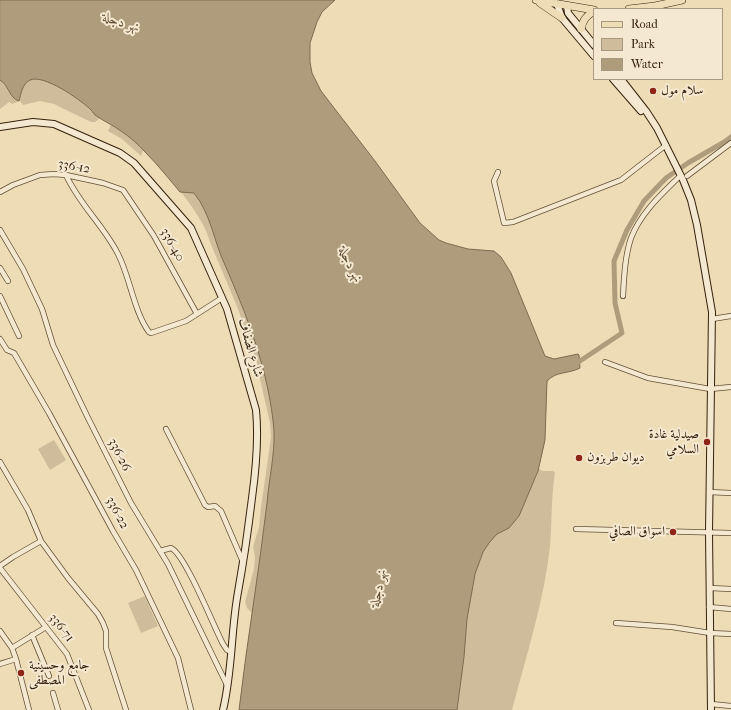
<!DOCTYPE html>
<meta charset="utf-8">
<style>
body{margin:0}
#map{position:relative;width:731px;height:710px;overflow:hidden;background:#eedcb7;font-family:"IM FELL French Canon",serif}
canvas{display:block}
.legend{position:absolute;left:593px;top:8px;width:130px;height:72px;box-sizing:border-box;background:#f4e8d0;border:1px solid #a89882;margin:0;padding:5px 7px;list-style:none;font-size:12px;color:#35210c}
.legend li{display:flex;align-items:center;gap:8px;height:20px}
.legend b{width:20px;border:1px solid #a89882}
</style>
<div id="map">
<canvas width="731" height="710"></canvas>
<ul class="legend">
<li><b style="height:5px;background:#eedcb7"></b>Road</li>
<li><b style="height:11px;background:#cfbc9a"></b>Park</li>
<li><b style="height:11px;background:#af9c7d"></b>Water</li>
</ul>
</div>
<script>
const ctx = document.querySelector('canvas').getContext('2d');
ctx.lineJoin = 'round';
function paint(path, color) {
  ctx.fillStyle = color;
  ctx.fill(path, 'evenodd');
}
function stroke(path, color, width, dash) {
  ctx.strokeStyle = color;
  ctx.lineWidth = width;
  ctx.lineCap = dash ? 'butt' : 'round';
  ctx.setLineDash(dash || []);
  ctx.stroke(path);
}
function write(font, color, halo, rows, align = 'center') {
  ctx.font = font + ' "IM FELL French Canon",Amiri,serif';
  ctx.lineWidth = 4;
  ctx.setLineDash([]);
  ctx.textBaseline = 'middle';
  ctx.strokeStyle = halo;
  ctx.fillStyle = color;
  for (const [text, x, y, turn = 0] of rows) {
    ctx.save();
    ctx.translate(x, y);
    ctx.rotate((+turn || 0) * Math.PI / 180);
    ctx.textAlign = isNaN(turn) ? turn : align;
    if (halo) ctx.strokeText(text, 0, 0);
    ctx.fillText(text, 0, 0);
    ctx.restore();
  }
}
paint(new Path2D(`
 M0,68l68,19 32,31 -5,4h-4l-37,-18 -14,-3 -17,4 -3,-4 -8,3 -3,-2 -9,7z
 M117,116l74,76 3,1 3,-1 34,72 45,139 -6,109 -31,198 13,-97 -5,-5 -2,-6 9,-33 1,-12 -2,-10 6,-20 2,-20 7,-48 3,-23 -1,-13 -15,-66 -17,-48 -28,-67c-6,-27 -47,-73 -67,-92l-2,6 -19,-17 -14,-8 4,-9z
 M556,375l-7,4 -2,6 -2,55 -6,29 4,2h10l2,2c-4,24 -3,49 -5,73 -6,56 -24,110 -38,164h-74l22,-82 17,-70 57,-77 4,-10 6,-87 4,-7z
 M54,440l12,20 -16,10 -12,-21z
 M145,596l13,30 -17,7 -13,-30z`), '#cfbc9a');
const water = new Path2D(`
 M0,0h335l-13,12 -5,10 -7,21v19l2,11 9,18 54,70 45,62 19,17 7,3 22,6 26,2 7,6 10,16 34,83 9,3 24,-5 1,1 1,13c-11,6 -24,3 -33,13l-2,59 -7,31 -19,45 -10,12 -12,6 -8,9 -6,9 -8,22 -8,45 -3,38 -7,53h-218c8,-69 20,-138 28,-207 2,-24 8,-49 7,-73 -5,-58 -26,-112 -49,-165 -11,-23 -14,-51 -31,-72l-14,-1c-11,-13 -22,-27 -34,-39 -7,-8 -16,-16 -25,-22 -8,-6 -18,-10 -26,-16 -2,-2 -3,-5 -6,-7 -10,-9 -45,-34 -59,-28 -8,4 -9,14 -11,21 -10,-3 -10,-16 -19,-21z`);
paint(water, '#af9c7d');
stroke(water, '#7e6b50', 1);
stroke(new Path2D(`
 M575,363l5,-2 42,-28 -7,-30 -1,-42 13,-31 17,-29 22,-23 22,-15 38,-22 5,-4`), '#af9c7d', 5);
const street = new Path2D(`
 M498,172l-4,9 10,42 9,-1 108,-42 45,-35
 M66,175c13,29 38,51 52,79 12,23 16,58 31,78l2,1 35,-12 36,-23
 M687,176l44,-33
 M0,192l13,-7 27,-10 14,-1 12,1 37,8 20,7 31,46 43,78
 M0,230l23,39 19,40 11,36 35,73 43,85 37,61 59,121
 M0,268l8,13
 M0,296l19,40
 M623,296c1,-19 2,-40 8,-58 10,-26 31,-44 50,-63
 M712,319l19,-3
 M0,339l7,11 7,3 35,60 64,118 23,39 42,88 13,52
 M605,362l43,16 62,11 21,-2
 M166,429l39,76 3,2 7,-1 6,5 22,51
 M0,462l28,48 13,31 27,37 30,36 5,9 3,8v17l20,62
 M709,492l22,1
 M576,529l155,4
 M160,551l11,-3c14,6 43,79 52,96l4,6 4,2
 M0,566l13,-9 28,-16
 M0,568l67,86 22,56
 M710,588l21,1
 M709,607l22,2
 M616,623l56,4 38,6 21,1
 M0,631l12,17 4,11 13,51
 M32,635l17,41
 M12,648l34,-21
 M0,664l16,-5
 M53,693l5,17
 M711,704l20,2`);
const secondary = new Path2D(`
 M557,4l5,14 32,38
 M567,6l1,7 26,32
 M613,79l28,32
 M621,79l25,32 11,17 26,52 8,20 6,25 15,87 -3,220 2,178
 M0,127l33,-5 21,2 66,29 14,10 57,65 36,81 29,101c3,30 0,59 -4,88 -4,34 -9,67 -15,100 -6,37 -5,75 -14,112`);
const primary = new Path2D(`
 M536,0l58,10
 M540,3l22,15
 M629,9l26,-3 27,-6
 M581,29c2,-9 5,-13 13,-18`);
stroke(street, '#635037', 6);
stroke(secondary, '#35210c', 8);
stroke(primary, '#35210c', 8);
stroke(street, '#f4e8d0', 4.5);
stroke(secondary, '#f4e8d0', 6);
stroke(primary, '#eedcb7', 7);
for (const [x, y, r, color] of [
 [653,91,4,"#8f2418"],
 [707,442,4,"#8f2418"],
 [579,458,4,"#8f2418"],
 [673,532,4,"#8f2418"],
 [21,673,4,"#8f2418"]
]) {
  const dot = new Path2D();
  dot.arc(x, y, r, 0, 2 * Math.PI);
  ctx.fillStyle = color;
  ctx.fill(dot);
  stroke(dot, '#f4e8d0', 1.5);
}
write('13px', '#35210c', '#f4e8d0', [
 ["سلام مول",661,91],
 ["صيدلية غادة",699,435,"right"],
 ["السلامي",699,450,"right"],
 ["ديوان طربزون",587,458],
 ["اسواق الصافي",665,532,"right"],
 ["جامع وحسينية",29,666],
 ["المصطفى",29,681]
], 'left');
write('13px', '#35210c', '#f4e8d0', [
 ["336-12",74,167,10],
 ["336-40",172,245,60],
 ["شارع الضفاف",250,348,74],
 ["336-26",119,455,63],
 ["336-22",117,513,62],
 ["336-71",61,628,52]
]);
write('italic 14px', '#604c34', '#f4e8d0', [
 ["نهر دجلة",121,23,17],
 ["نهر دجلة",350,265,63],
 ["نهر دجلة",379,588,-79]
]);
</script>
